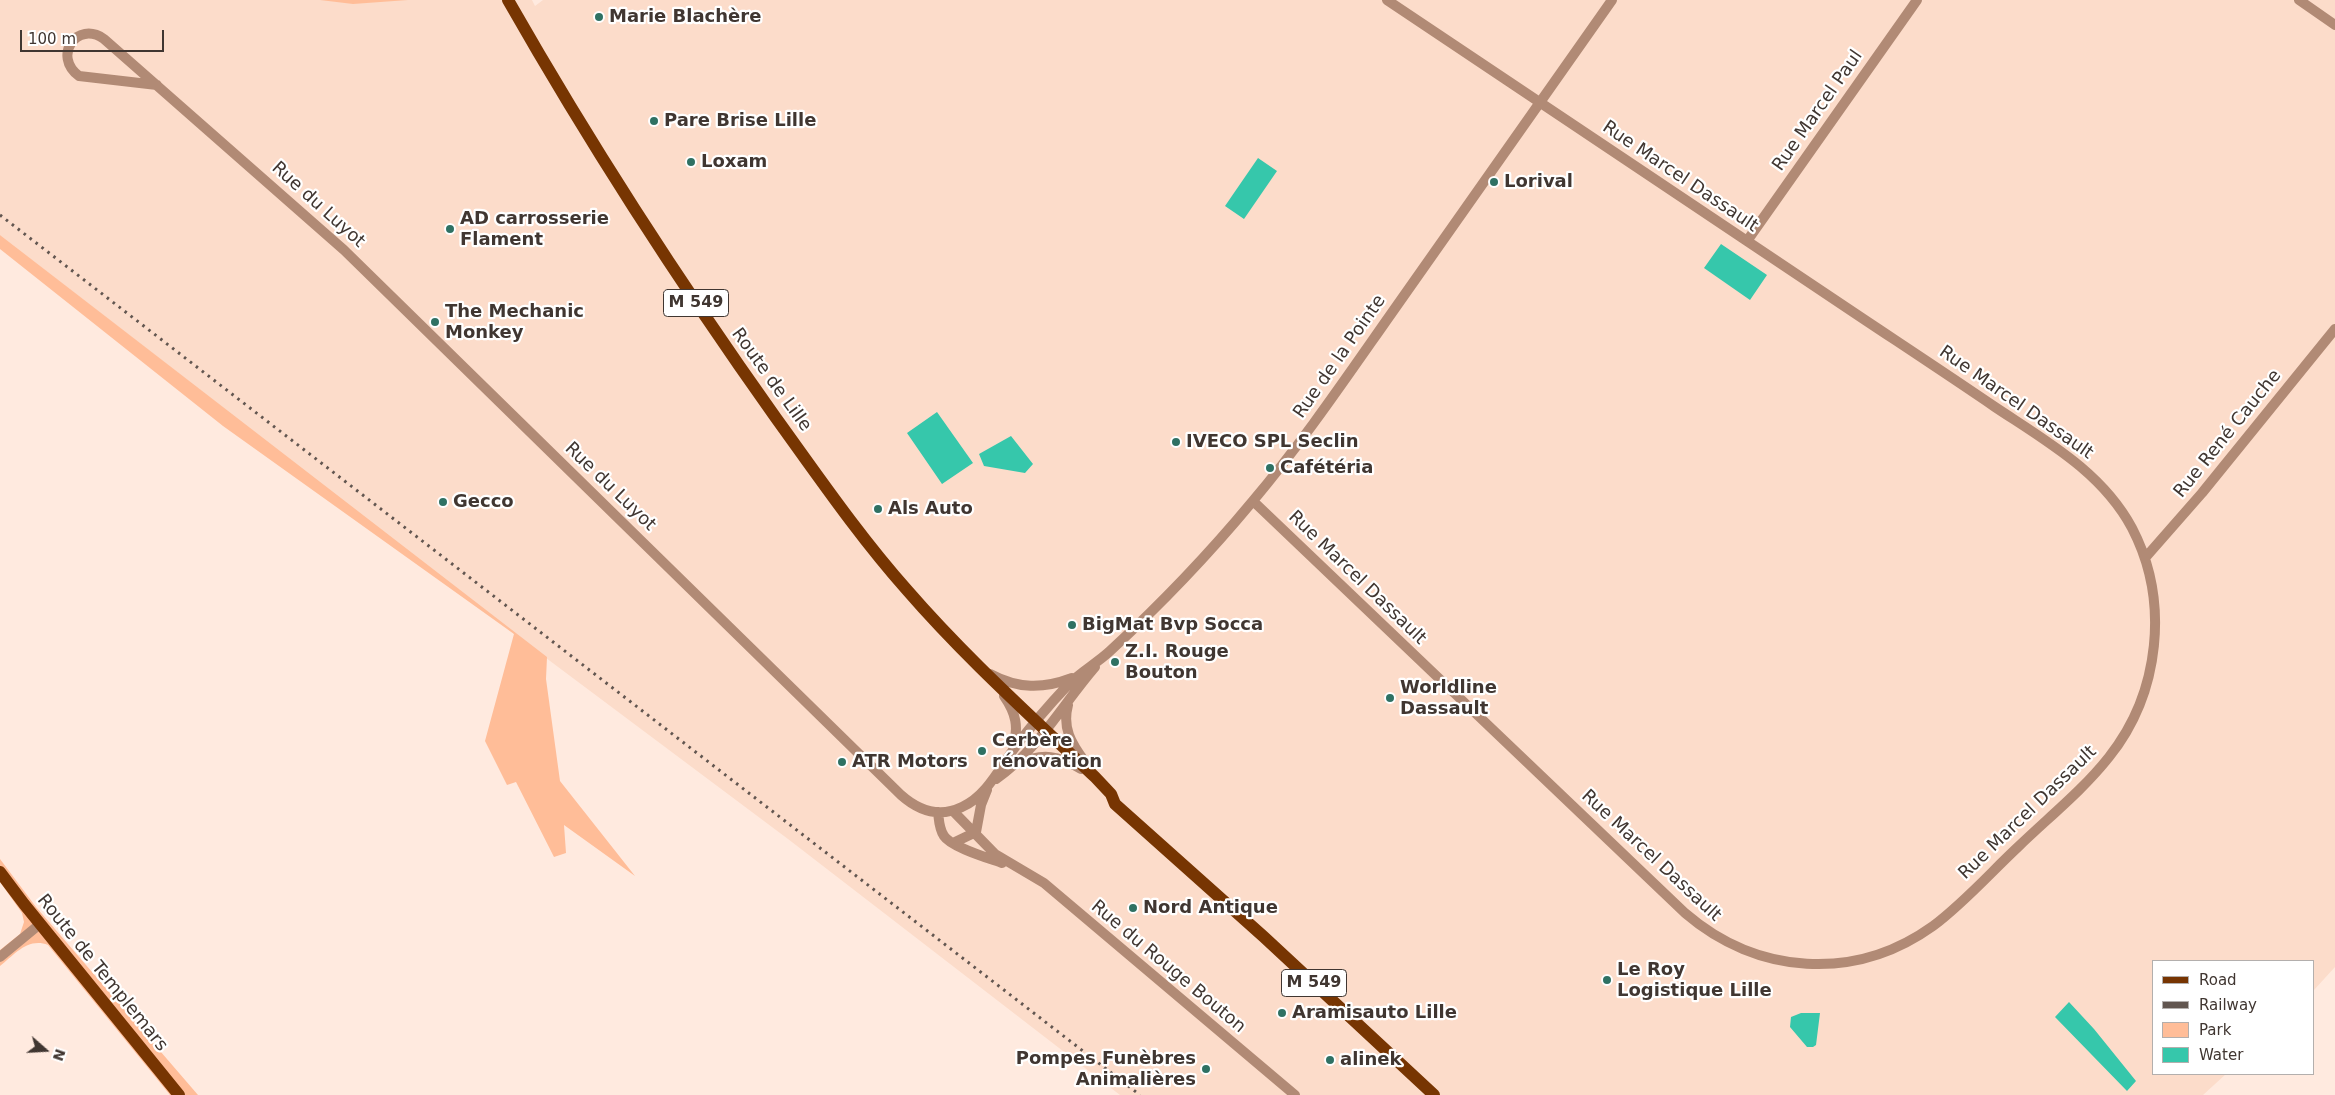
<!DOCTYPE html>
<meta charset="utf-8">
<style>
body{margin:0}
#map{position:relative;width:2335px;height:1095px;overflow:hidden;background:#ffeadf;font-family:"DejaVu Sans",sans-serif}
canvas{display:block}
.legend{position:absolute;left:2152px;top:960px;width:162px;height:115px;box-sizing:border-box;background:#fff;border:1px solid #b3afad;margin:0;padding:6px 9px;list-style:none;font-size:15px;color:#403631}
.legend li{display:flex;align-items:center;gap:10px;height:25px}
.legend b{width:25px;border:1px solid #b3afad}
.north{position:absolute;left:20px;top:1025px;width:50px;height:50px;-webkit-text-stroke:4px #fff;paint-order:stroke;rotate:109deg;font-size:14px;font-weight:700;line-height:20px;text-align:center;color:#403631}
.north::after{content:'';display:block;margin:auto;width:18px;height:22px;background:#403631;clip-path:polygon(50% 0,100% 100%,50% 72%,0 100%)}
.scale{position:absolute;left:20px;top:30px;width:144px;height:22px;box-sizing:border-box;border:2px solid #403631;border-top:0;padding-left:6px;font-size:15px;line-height:18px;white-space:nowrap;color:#403631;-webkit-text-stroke:4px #fff;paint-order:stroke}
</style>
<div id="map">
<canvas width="2335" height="1095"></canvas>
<ul class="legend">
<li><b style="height:6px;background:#773502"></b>Road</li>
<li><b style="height:6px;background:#625650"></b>Railway</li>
<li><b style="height:14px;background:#ffbd98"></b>Park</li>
<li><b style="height:14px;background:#36c7ab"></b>Water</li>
</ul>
<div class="north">N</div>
<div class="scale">100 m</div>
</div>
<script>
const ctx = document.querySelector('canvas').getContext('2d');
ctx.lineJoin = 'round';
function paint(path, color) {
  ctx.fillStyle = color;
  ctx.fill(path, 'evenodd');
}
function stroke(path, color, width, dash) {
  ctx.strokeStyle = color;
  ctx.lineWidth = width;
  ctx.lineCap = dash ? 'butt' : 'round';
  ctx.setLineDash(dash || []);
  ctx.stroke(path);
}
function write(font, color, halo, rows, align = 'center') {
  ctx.font = font + ' "DejaVu Sans",sans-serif';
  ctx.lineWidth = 4.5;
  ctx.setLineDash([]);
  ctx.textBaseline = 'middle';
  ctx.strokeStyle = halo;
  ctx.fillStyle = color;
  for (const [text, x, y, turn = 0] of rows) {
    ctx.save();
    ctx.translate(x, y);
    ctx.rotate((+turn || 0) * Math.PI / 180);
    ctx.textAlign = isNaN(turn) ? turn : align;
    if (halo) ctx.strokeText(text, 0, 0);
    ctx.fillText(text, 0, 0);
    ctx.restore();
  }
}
paint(new Path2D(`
 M0,0h532l3,6 8,-6h1792v967l-21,23v-29h-160v113h72l-23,21h-1083l-332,-256 -274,-205 -514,-399z`), '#fcdcca');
paint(new Path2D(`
 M320,0h88l-55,4z
 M0,235l547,422 -1,22 14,102 75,95 -71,-51 2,28 -12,4 -38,-75 -9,3 -22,-44 29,-107 -291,-208 -223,-177z
 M0,859l36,48 162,188h-28l-122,-150c-20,-8 -34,10 -48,21v-16l20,-16 4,-12 -2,-9 -22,-31z`), '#ffbd98');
paint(new Path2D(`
 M1258,158l19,13 -33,48 -19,-13z
 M1721,244l46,31 -17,25 -46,-32z
 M937,412l36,51 -31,21 -35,-51z
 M1011,436l22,28 -8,9 -41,-7 -5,-12z
 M2069,1002l25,27 42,52 -9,10 -72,-74z
 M1801,1013h19l-4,32 -3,2h-6l-17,-20 1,-10z`), '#36c7ab');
stroke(new Path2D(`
 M2299,0l36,25
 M157,85l-78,-9c-27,-20 -2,-56 25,-37l240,211 557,545c18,16 38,23 61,12 25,-11 38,-40 54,-61 16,-21 33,-41 51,-60 13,-14 29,-22 43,-35 50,-46 98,-96 142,-149 50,-59 94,-124 139,-188 74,-104 147,-209 221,-314
 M1747,241l170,-241
 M1253,501l432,412c72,62 170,69 248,13 31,-23 58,-54 86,-80 30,-29 64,-56 90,-89 51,-64 61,-156 23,-229 -30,-56 -86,-87 -137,-121 -44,-30 -88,-59 -133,-89 -158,-106 -317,-212 -475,-318
 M2145,558l57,-65 133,-164
 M990,674c28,15 53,15 82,4
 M1004,696c12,17 15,31 9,52
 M1068,705c-6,23 3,38 17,57
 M1018,764c25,-12 41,-8 63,5
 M996,779c41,-28 67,-75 99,-112
 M953,811l42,43 49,29 251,212
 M938,812c1,8 1,17 6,24 7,11 44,22 58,27
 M976,832l5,-27 6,-15
 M953,843l23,-11
 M0,957l40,-33`), '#b18a75', 10);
stroke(new Path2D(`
 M508,0c82,144 172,283 268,418 42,58 83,118 131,172 58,67 124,126 188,187l16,17 4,10 149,133 170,158
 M0,872l24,32 155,191`), '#773502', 12);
stroke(new Path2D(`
 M0,215l1140,880`), '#625650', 3, [2.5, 5]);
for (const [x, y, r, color] of [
 [599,17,5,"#2f7163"],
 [654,121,5,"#2f7163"],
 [691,162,5,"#2f7163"],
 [1494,182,5,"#2f7163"],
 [450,229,5,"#2f7163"],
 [435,322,5,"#2f7163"],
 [1176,442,5,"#2f7163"],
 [1270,468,5,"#2f7163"],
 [443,502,5,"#2f7163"],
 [878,509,5,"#2f7163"],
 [1072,625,5,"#2f7163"],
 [1115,662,5,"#2f7163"],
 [1390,698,5,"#2f7163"],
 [982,751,5,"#2f7163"],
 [842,762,5,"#2f7163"],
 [1133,908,5,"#2f7163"],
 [1607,980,5,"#2f7163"],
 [1282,1013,5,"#2f7163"],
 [1330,1060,5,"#2f7163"],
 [1206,1069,5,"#2f7163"]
]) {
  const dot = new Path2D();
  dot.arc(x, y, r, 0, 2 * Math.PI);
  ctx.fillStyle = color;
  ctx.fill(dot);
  stroke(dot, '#fff', 2);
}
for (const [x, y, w] of [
 [696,303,65],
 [1314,983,65]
]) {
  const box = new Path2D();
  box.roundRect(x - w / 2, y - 13.5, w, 27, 4);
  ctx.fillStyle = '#fff';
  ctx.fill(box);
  stroke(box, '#403631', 1);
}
write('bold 16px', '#403631', null, [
 ["M 549",696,303],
 ["M 549",1314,983]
]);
write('bold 18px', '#403631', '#fff', [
 ["Marie Blachère",609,17],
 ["Pare Brise Lille",664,121],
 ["Loxam",701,162],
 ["Lorival",1504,182],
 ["AD carrosserie",460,219],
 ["Flament",460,240],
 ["The Mechanic",445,312],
 ["Monkey",445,333],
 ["IVECO SPL Seclin",1186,442],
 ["Cafétéria",1280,468],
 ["Gecco",453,502],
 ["Als Auto",888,509],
 ["BigMat Bvp Socca",1082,625],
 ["Z.I. Rouge",1125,652],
 ["Bouton",1125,673],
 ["Worldline",1400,688],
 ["Dassault",1400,709],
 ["Cerbère",992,741],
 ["rénovation",992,762],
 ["ATR Motors",852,762],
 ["Nord Antique",1143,908],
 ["Le Roy",1617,970],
 ["Logistique Lille",1617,991],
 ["Aramisauto Lille",1292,1013],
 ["Pompes Funèbres",1196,1059,"right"],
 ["Animalières",1196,1080,"right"],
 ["alinek",1340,1060]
], 'left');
write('18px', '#403631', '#fff', [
 ["Rue Marcel Paul",1818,111,-55],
 ["Rue Marcel Dassault",1680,177,34],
 ["Rue du Luyot",318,205,42],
 ["Rue de la Pointe",1340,357,-55],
 ["Route de Lille",771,380,54],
 ["Rue Marcel Dassault",2016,403,35],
 ["Rue René Cauche",2228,434,-51],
 ["Rue du Luyot",610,487,44],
 ["Rue Marcel Dassault",1357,578,44],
 ["Rue Marcel Dassault",2028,813,-44],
 ["Rue Marcel Dassault",1651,856,43],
 ["Rue du Rouge Bouton",1168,967,40],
 ["Route de Templemars",102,973,51]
]);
</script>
